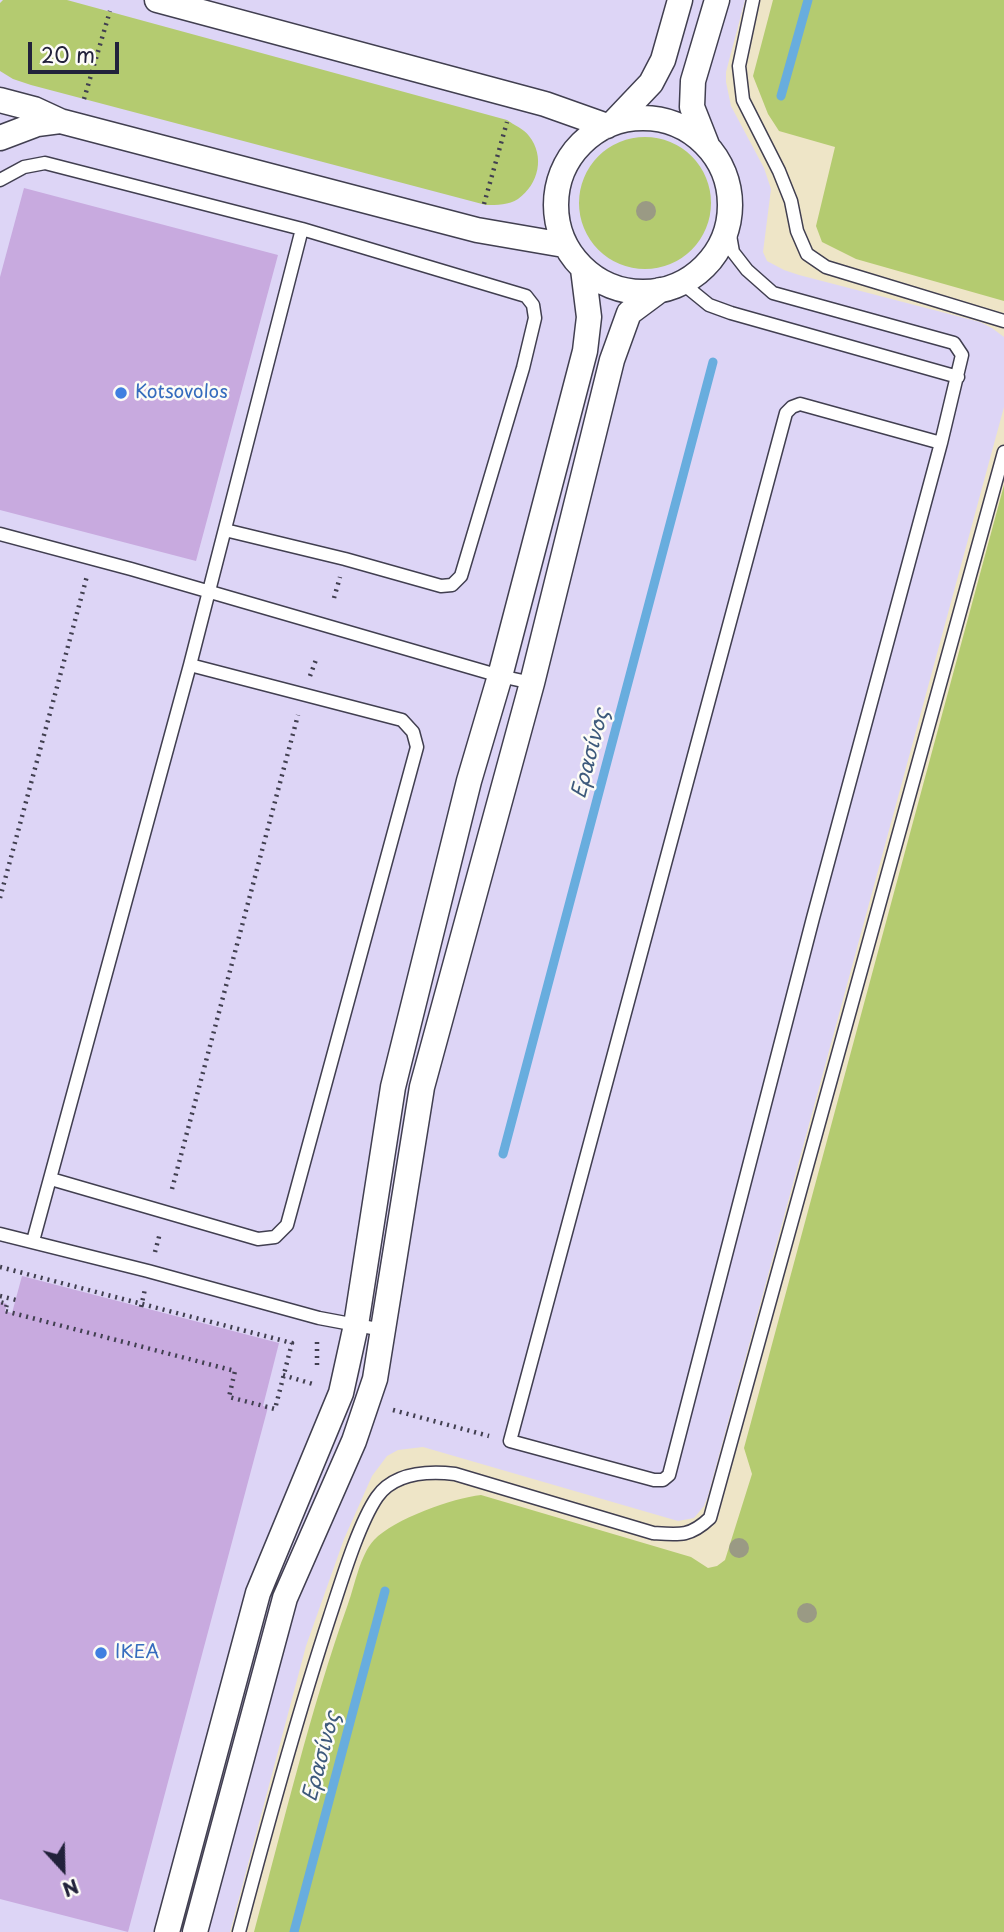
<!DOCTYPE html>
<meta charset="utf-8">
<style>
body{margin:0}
#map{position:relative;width:1004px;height:1932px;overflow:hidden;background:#eee5c7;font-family:"Playpen Sans",sans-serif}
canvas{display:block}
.north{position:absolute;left:28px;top:1834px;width:70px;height:70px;-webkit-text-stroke:5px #fdfcf7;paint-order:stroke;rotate:158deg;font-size:19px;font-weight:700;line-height:28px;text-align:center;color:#22223b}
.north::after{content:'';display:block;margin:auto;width:24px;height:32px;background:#22223b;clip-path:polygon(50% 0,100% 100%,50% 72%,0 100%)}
.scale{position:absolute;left:28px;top:42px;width:91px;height:32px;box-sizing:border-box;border:4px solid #22223b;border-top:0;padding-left:9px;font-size:21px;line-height:24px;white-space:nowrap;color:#22223b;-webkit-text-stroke:5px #fdfcf7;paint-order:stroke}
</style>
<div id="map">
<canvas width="1004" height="1932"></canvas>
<div class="north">N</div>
<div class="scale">20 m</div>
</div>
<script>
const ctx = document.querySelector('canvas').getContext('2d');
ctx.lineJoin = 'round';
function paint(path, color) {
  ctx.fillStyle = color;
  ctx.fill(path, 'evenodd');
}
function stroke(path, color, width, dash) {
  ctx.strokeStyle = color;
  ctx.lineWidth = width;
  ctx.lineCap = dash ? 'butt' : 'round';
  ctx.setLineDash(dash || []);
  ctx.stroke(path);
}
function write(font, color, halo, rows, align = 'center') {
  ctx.font = font + ' "Playpen Sans",sans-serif';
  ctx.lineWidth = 5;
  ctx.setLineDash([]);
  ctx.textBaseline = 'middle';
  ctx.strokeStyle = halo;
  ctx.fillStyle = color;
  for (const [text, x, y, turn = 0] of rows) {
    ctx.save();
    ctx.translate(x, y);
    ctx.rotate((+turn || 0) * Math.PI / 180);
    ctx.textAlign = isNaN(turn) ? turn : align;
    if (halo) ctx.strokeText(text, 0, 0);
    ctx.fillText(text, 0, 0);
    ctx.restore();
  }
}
paint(new Path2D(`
 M0,0h745l-19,72v10l5,24 33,62 7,21 -8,63 4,9 17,9 15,5 181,47 12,6 12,9v70l-296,1089 -4,10 -10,12 -16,3 -255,-74 -25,3 -11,6 -15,20 -28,63 -38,107 -76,286h-230z`), '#ddd5f6');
paint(new Path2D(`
 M3,0h64l440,120c7,5 17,9 22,16 16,20 10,48 -11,63 -9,6 -21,6 -32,6l-455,-120 -18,-6 -13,-8v-68z
 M773,0h231v301l-148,-42 -34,-17 -6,-16 19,-79 -56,-16 -11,-17 -15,-38z
 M579 203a66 66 0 1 1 132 0a66 66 0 1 1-132 0Z
 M1004,485v1447h-750c30,-110 56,-221 94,-328 7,-19 12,-49 26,-64 20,-21 79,-42 107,-45l210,62 17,11 9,-2 8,-6 27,-86 -8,-26z`), '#b4cb70');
stroke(new Path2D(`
 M781,96l27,-96
 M503,1154l210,-792
 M294,1932l91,-341`), '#68adde', 9);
paint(new Path2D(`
 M24,188l254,67 -82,306 -196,-51v-233z
 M22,1276l257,67 -16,63 5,1 -140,525 -128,-33v-597l7,2 -2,7 7,2z`), '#c8aadf');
const service = new Path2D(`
 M753,0l-14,66 4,34 36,71 12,30 6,30 10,23 19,13 178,54
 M0,180l24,-13 21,-4 257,66 224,67 7,9 2,13 -12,50 -62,208 -9,9 -11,1 -96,-27 -120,-29
 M728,224l5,28 14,18 26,23 181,50 8,12 -21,88 -128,475 -144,557 -6,5h-9l-144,-39 276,-1028 6,-6 8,-3 141,39
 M682,283l27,22 22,8 227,64
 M0,534l131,35 369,107 32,7
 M51,1179l207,60 17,-2 12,-12 130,-478 -4,-15 -11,-12 -212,-55
 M0,1234l148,37 171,47 64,12
 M33,1241l157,-576 112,-436
 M239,1932c28,-106 57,-212 91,-316 11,-33 28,-91 47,-119 17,-24 51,-26 78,-23l198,59c26,2 37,4 57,-15l294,-1066`);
const minor = new Path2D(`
 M157,0l388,104 62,22
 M0,100l34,9 26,12
 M556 205a87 87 0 1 1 174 0a87 87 0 1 1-174 0Z
 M613,123l38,-40 12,-23 17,-60
 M0,138l37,-14 23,-3 417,109 87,15
 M707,145l-15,-38 1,-26 24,-81
 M167,1932l91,-339 83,-200 15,-68 37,-238 76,-306 31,-105 85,-325 4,-34 -6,-48
 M195,1932l90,-334 69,-157 21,-62 47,-292 110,-404 80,-323 17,-47 31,-23`);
stroke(service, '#413f50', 15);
stroke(minor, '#413f50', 27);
stroke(new Path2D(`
 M84,99l26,-88
 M484,204l23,-82
 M334,598l6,-21
 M310,676l7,-19
 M0,898l87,-322
 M172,1189l126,-474
 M155,1252l5,-19
 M0,1267l292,76 -17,66 -46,-12 6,-26 -230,-60 2,-7 -7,-2
 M0,1296l16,4
 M141,1307l4,-18
 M317,1365v-26
 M283,1375l33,10
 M393,1410l96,26`), '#413f50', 4.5, [2, 5]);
stroke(service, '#fff', 12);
stroke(minor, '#fff', 24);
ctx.fillStyle = '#9a9a84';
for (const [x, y] of [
 [646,211],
 [739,1548],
 [807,1613]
]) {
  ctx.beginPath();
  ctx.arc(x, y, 10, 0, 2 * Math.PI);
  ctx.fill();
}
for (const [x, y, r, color] of [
 [121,393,7,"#3f7fe0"],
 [101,1653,7,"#3f7fe0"]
]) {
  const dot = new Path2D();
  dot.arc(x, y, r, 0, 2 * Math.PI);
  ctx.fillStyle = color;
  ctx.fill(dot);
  stroke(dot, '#fdfcf7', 2.5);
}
write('19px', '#366cbe', '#fdfcf7', [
 ["Kotsovolos",135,393],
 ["IKEA",115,1653]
], 'left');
write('italic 21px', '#3e5a7c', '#fdfcf7', [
 ["Ερασίνος",591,754,-75],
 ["Ερασίνος",322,1757,-75]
]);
</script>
